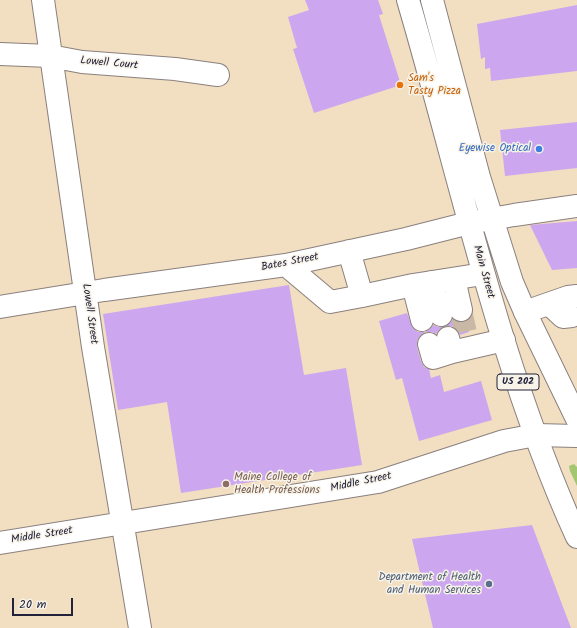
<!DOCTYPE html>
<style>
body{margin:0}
#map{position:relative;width:577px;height:628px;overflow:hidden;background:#f2dec0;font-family:Kalam,sans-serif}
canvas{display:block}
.scale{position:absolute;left:12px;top:598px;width:61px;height:18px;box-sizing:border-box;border:2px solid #22223b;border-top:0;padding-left:5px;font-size:12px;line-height:14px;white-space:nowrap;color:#22223b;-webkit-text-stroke:3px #f7f3e8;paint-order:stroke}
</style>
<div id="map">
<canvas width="577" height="628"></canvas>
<div class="scale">20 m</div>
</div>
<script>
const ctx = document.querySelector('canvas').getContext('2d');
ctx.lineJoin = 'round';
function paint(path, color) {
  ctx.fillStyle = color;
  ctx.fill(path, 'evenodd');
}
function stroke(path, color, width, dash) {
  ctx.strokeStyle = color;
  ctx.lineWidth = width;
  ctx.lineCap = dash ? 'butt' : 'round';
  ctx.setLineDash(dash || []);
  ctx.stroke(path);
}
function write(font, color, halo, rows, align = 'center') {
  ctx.font = font + ' Kalam,sans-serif';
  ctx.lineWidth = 3;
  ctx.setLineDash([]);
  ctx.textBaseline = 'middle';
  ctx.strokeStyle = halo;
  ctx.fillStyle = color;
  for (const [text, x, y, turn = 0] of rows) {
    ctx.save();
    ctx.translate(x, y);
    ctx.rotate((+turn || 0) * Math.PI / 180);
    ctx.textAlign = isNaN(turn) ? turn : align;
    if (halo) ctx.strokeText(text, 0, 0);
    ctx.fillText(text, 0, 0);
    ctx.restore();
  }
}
paint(new Path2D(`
 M574,464l3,3v19l-7,-15 -1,-5z`), '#a3c770');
paint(new Path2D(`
 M305,0h73l5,14 -4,1 22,70 -87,28 -21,-64 4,-1 -9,-31 21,-7z
 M577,5v66l-86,10 -1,-13 -5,1v-12l-4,2 -4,-35z
 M577,122v46l-72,8 -5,-46z
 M577,221v47l-25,2 -22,-45z
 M289,285l15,90 42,-7 16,97 -181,28 -14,-91 -49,8 -15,-96z
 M407,313l6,15 5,4h7l5,-3 3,-4 5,2h5l-4,3 -3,4 -4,-2h-7l-5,4 -3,5v6l4,14 3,6 5,2 2,9 9,-3 4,17 37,-11 11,39 -73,21 -17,-63 -6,2 -17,-59z
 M453,319l5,3 8,-1 3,11 -9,3 -4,-6 -5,-3h-5l4,-3z
 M532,525l39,103h-138l-21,-89z`), '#cca7f0');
stroke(new Path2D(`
 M461,310l5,23`), '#c8b8a5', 22, [22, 11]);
const minor = new Path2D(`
 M43,0l50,347 47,281
 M0,54l50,2 32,6 93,7 43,6
 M349,251l13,45 51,-11 70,-11
 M286,265l44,37 32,-6
 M454,279l7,31
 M431,282l10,33
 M413,285l9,35
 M549,304l14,13 9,-1
 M0,307l104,-17 182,-25 120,-26 63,-16 45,-8 63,-9
 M525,312l43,-15 9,-1
 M448,338l4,14 52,-12
 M429,344l4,14 19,-6
 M0,543l378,-61 126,-41 32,-6 41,1`);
const highway = new Path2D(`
 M408,0c53,180 91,366 169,537
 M432,0l47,177 33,105 13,30 52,107`);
stroke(minor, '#8a807e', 24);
stroke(highway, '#8a807e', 24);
stroke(minor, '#fff', 22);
stroke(highway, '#fff', 22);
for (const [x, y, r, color] of [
 [400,85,4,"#e8710a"],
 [539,149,4,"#3f7fe0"],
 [226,484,4,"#8d6e63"],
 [489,584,4,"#5c6f8a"]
]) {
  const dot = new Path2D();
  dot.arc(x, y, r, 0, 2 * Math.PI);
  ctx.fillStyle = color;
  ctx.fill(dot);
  stroke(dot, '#f7f3e8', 1.5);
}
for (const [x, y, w] of [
 [518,382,42]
]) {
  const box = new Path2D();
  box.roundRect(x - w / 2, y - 8, w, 16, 3);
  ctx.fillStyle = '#f7f3e8';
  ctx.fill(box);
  stroke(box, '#22223b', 1);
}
write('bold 10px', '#22223b', null, [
 ["US 202",518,382]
]);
write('11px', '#22223b', '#f7f3e8', [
 ["Lowell Court",109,64,5],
 ["Bates Street",290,263,-11],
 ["Main Street",483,272,74],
 ["Lowell Street",89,314,82],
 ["Middle Street",361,483,-12],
 ["Middle Street",42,536,-9]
]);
write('11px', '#c56008', '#f7f3e8', [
 ["Sam's",408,79],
 ["Tasty Pizza",408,92]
], 'left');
write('11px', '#366cbe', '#f7f3e8', [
 ["Eyewise Optical",531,149]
], 'right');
write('11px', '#785e54', '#f7f3e8', [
 ["Maine College of",234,478],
 ["Health Professions",234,491]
], 'left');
write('11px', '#4e5e75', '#f7f3e8', [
 ["Department of Health",481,578],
 ["and Human Services",481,591]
], 'right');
</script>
